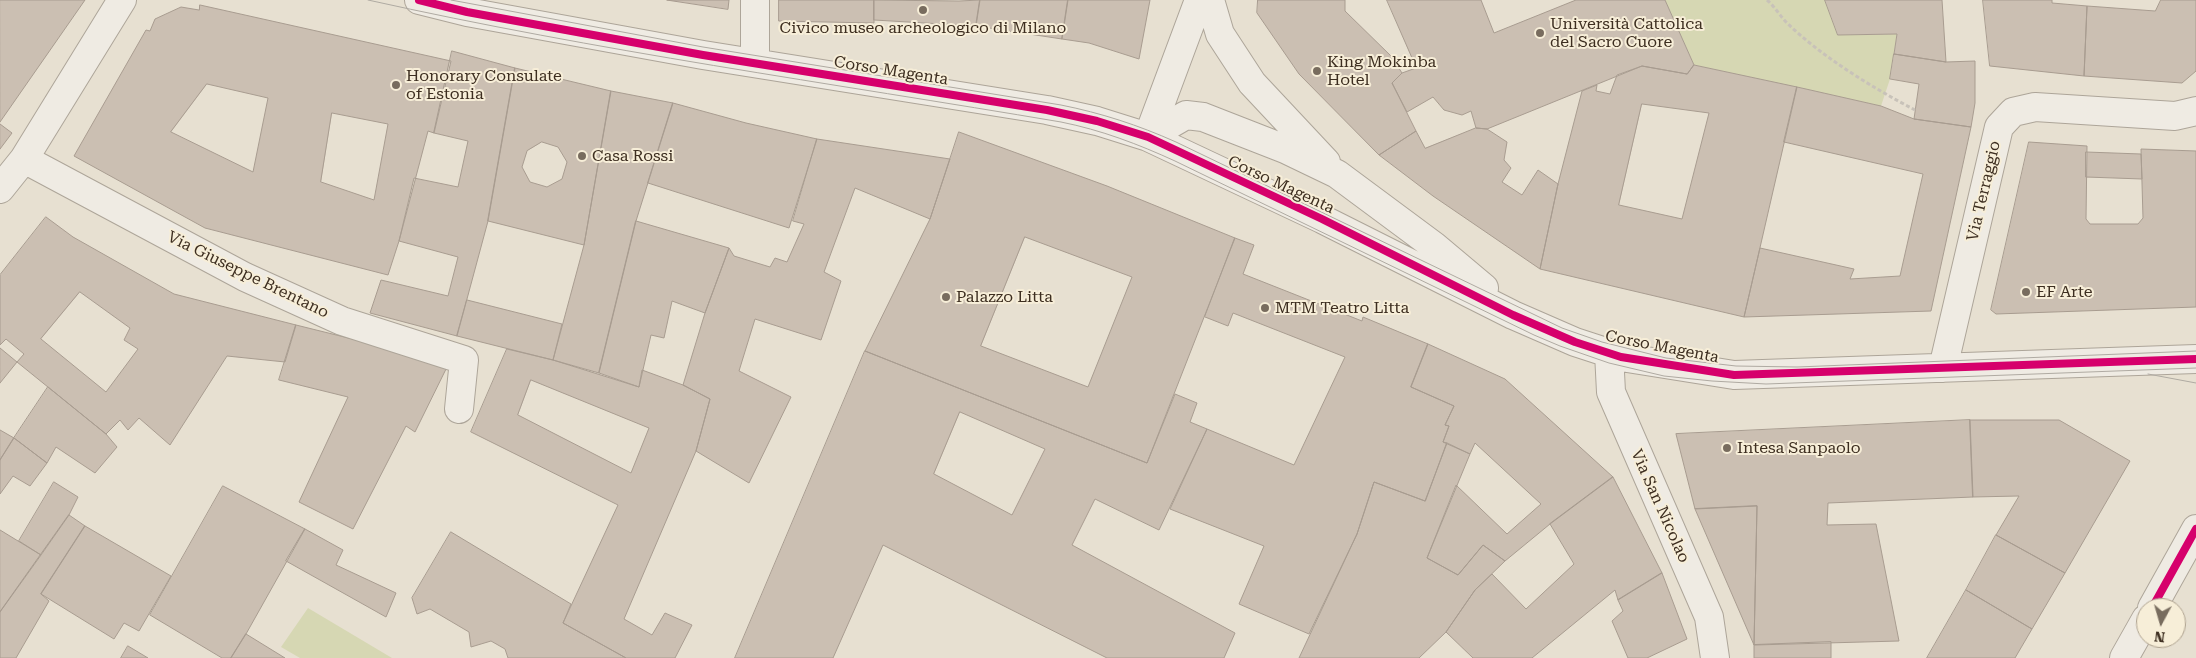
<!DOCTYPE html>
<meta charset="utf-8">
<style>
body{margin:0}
#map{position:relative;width:2196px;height:658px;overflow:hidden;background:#e7e0d1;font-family:"Roboto Serif",serif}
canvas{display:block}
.north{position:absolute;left:2136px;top:598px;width:50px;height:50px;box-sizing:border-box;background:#f7eed8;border:1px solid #ada18e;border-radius:50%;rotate:186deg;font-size:14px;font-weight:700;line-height:20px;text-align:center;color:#3d2e20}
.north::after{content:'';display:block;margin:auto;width:18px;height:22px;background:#786c5e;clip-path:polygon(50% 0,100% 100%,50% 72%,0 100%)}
</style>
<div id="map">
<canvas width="2196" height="658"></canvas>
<div class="north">N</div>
</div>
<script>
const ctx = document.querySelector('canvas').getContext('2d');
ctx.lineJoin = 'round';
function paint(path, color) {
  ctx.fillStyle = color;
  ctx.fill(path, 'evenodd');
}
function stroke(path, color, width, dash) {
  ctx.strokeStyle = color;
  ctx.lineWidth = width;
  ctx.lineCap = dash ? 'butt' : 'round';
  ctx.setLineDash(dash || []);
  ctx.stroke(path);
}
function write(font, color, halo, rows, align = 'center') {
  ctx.font = font + ' "Roboto Serif",serif';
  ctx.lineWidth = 4;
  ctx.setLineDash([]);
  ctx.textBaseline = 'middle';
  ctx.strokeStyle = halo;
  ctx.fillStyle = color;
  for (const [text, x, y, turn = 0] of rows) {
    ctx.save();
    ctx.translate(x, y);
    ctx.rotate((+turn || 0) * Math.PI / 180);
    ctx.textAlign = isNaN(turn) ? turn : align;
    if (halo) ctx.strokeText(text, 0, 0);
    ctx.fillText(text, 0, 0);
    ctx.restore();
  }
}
paint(new Path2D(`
 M1665,0h160l13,35 59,-1 -7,45 -9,27 -187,-41z
 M308,608l84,50h-92l-19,-11z`), '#d6d7b3');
const building = new Path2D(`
 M0,0h85l-85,122z
 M667,0h62l-1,9z
 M779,0h95v23l-95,-2z
 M874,0l85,1 21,-1 -4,26 -102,-6z
 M980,0h88l-6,39 -86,-13z
 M1068,0h82l-11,59 -50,-16 -27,-4z
 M1258,0h87v11l46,45 11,17 -10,10 24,48 -37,24 -80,-81 -42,-61z
 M1387,0h94l13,33 82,-33h89l29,65 -7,9 -45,-8 -155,63 -11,-1 -5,-17 -9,4 -18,-5 -11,-13 -26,15 -15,-29 10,-10 14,-5z
 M1825,0h117l4,62 -52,-8 3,-20 -59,1z
 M1983,0h69v3l35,3 -3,70 -94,-10z
 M2161,0h35v71l-14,12 -98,-7 3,-70 68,5z
 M200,5l251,56 -17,72 -6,-2 -29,110 -11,34 -183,-47 -131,-72 72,-126 4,1 5,-12 26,-12 18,3zM207,84l61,14 -15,74 -82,-40zM332,113l56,11 -14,76 -53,-18z
 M452,51l63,17 -27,153 -31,115 -87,-23 11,-33 67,16 10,-39 -59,-16 15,-63 44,9 10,-46 -34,-8z
 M1894,54l52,8 29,-1v42l-4,24 -57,-8 5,-35 -29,-5z
 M1694,65l103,22 -53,230 -204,-48 18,-85 24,-93 15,-6 -1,6 14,3 7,-19 25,-9 45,8zM1642,104l67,9 -27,106 -63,-14z
 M515,68l96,23 -27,154 -96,-24zM542,142l16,5 9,15 -5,17 -15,8 -17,-5 -8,-15 5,-16z
 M1797,87l84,19 33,13 57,8 -40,184 -187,6 16,-69 94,21 -4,10 50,-3 23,-102 -139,-32z
 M611,91l62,12 -37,118 -37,152 -46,-13 31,-115z
 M673,103l73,20 71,16 -28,89 -141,-45z
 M0,124l12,9 -12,16z
 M1476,128l11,1 20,13 -3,18 7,8 -9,14 20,13 16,-25 20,14 -18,85 -107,-73 -54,-41 37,-24 9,17z
 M959,132l148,54 128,52 -88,225 -282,-112 65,-132zM1025,237l107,40 -44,110 -107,-41z
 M817,139l133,20 -20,60 -75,-31 -31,84 17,9 -20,59 -66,-21 -16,52 52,26 -42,86 -53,-32 14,-52 -27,-14 22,-72 24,-65 5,8 36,11 5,-9 12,4 17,-38 -11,-3z
 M2029,142l58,4 -1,73 4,5h48l5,-6 -2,-69 55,2v156l-200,7 -5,-4z
 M2086,152l55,2 1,25 -56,-2z
 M46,217l27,20 101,57 122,31 -11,37 -58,-6 -57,89 -31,-27 -11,12 -8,-10 -14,14 -89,-72 7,-8 -18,-15 -6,6v-70zM80,292l50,36 -6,12 14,9 -32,43 -65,-53z
 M636,221l93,27 -24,65 -33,-12 -8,37 -13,-3 -12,52 -40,-14z
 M1235,238l19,7 -11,29 119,47 1,-4 65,27 -17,43 43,19 -9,19 4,1 -6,16 4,1 -22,58 -51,-19 -17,52 -48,100 -70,-30 25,-58 -94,-37 37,-80 87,36 51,-108 -112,-44 -5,13 -23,-9z
 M467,300l95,24 -9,36 -96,-24z
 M296,325l153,38 -34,69 -9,-6 -53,103 -54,-27 49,-105 -69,-17z
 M1428,344l77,35 108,98 -63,47 -45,37 -22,-16 -25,30 -31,-17 29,-73 51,49 34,-30 -66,-61 -5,11 -27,-12 6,-16 -4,-1 9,-19 -43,-19z
 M0,348l17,14 -17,21z
 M507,349l46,11 86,27 3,-17 41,15 27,14 -14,52 -72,168 28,16 13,-22 27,12 -17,33h-49l-63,-35 55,-118 -147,-73zM531,380l118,48 -18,45 -113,-58z
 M865,351l282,112 28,-69 22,9 -7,19 17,7 -48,101 -64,-31 -23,46 163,88 -11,25h-117l-224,-113 -50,113h-98zM960,412l85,37 -33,66 -78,-41z
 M48,387l58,47 11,13 -22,26 -39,-26 -9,16 -33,-25z
 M1970,420h89l71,41 -65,112 -69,-38 23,-39 -46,1z
 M1970,420l3,77 -145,6 -1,22 49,-1 23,117 -145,4 3,-139 -62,3 -19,-75z
 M0,430l14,8 -14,22z
 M14,438l33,25 -17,23 -17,-10 -13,18v-34z
 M1447,443l23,11 -43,104 31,17 25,-30 22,16 -30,29 -29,42 -27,26h-120l58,-124 17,-52 51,19z
 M1613,477l49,96 -44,27 -3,-10 -83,68h-59l-27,-26 29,-42 17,-16 34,35 48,-45 -24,-40z
 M54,482l24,15 -9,18 -28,40 -22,-14z
 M223,486l82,43 -59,105 -15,24h-9l-72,-43z
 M1757,506l-3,139 -59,-136z
 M69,515l16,11 -44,68 8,7 -33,57h-16v-46z
 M85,526l86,50 -32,55 -15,-8 -10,16 -73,-45z
 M305,529l38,21 -7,15 60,28 -10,24 -100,-56z
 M0,530l41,25 -41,57z
 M451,532l120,72 -8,19 63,35h-118l-3,-9 -14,-8 -20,6 -2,-15 -39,-23 -13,5 -5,-16z
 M1996,535l69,38 -33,56 -66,-39z
 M1662,573l25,66 -40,19h-19l-16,-37 11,-10 -5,-11z
 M1966,590l66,39 -17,29h-88z
 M246,634l39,24h-54z
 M1831,642v16h-77v-13z
 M128,646l20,12h-27z`);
paint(building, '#cbbfb2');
stroke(building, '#a89c90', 1);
const minor = new Path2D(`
 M419,0l48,12 236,43 344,55 50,11 51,16 174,82 191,96 62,27 46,15 113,18 462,-16
 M1210,0l10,34 32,49 74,79
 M755,62v-62
 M1148,137l38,-22 17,2 82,32 52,25 97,72 50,42
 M1148,137l51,-137
 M24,159l221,118 97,44 122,39 -5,49
 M0,189l24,-30 98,-159
 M1609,353l2,39 98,225 6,41
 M1943,368l56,-241 14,-15 22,-5 140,9 21,-5
 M2152,608l44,-79
 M2124,658l22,-39`);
stroke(minor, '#ada599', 30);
stroke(new Path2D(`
 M1767,0c8,7 13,16 20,23 35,34 86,65 128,87`), '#c8c2b9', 3, [4, 2.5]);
stroke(minor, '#efebe3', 28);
stroke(new Path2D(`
 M368,0c229,51 462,83 693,122 40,8 77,22 114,39l359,174 26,11 49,17 55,13 48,5 54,3 430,-16
 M451,0l252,47 358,58c40,8 77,20 115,37l386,186 40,14 64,16 70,8 61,1 399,-16
 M2148,374l48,9`), '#afaaa2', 1);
stroke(new Path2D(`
 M419,0l48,12 236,43 344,55 50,11 51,16 174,82 191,96 62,27 46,15 113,18 462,-16
 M2152,608l44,-79`), '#d6006c', 8);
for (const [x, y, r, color] of [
 [923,10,5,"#786c5e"],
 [1540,33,5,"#786c5e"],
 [1317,71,5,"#786c5e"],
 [396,85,5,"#786c5e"],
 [582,156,5,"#786c5e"],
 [2026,292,5,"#786c5e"],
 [946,297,5,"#786c5e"],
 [1265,308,5,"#786c5e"],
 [1727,448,5,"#786c5e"]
]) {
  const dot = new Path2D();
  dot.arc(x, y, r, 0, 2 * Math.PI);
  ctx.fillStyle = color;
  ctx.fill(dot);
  stroke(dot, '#f7eed8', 2);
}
write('16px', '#3d2e20', '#f7eed8', [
 ["Università Cattolica",1550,24],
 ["del Sacro Cuore",1550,42],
 ["Civico museo archeologico di Milano",923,28,"center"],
 ["King Mokinba",1327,62],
 ["Hotel",1327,80],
 ["Honorary Consulate",406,76],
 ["of Estonia",406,94],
 ["Casa Rossi",592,156],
 ["EF Arte",2036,292],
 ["Palazzo Litta",956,297],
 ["MTM Teatro Litta",1275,308],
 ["Intesa Sanpaolo",1737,448]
], 'left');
write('16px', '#3d2e20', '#f7eed8', [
 ["Corso Magenta",891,71,9],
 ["Corso Magenta",1281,185,25],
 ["Via Terraggio",1984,191,-77],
 ["Via Giuseppe Brentano",248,275,26],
 ["Corso Magenta",1662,347,11],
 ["Via San Nicolao",1660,506,66]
]);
</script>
